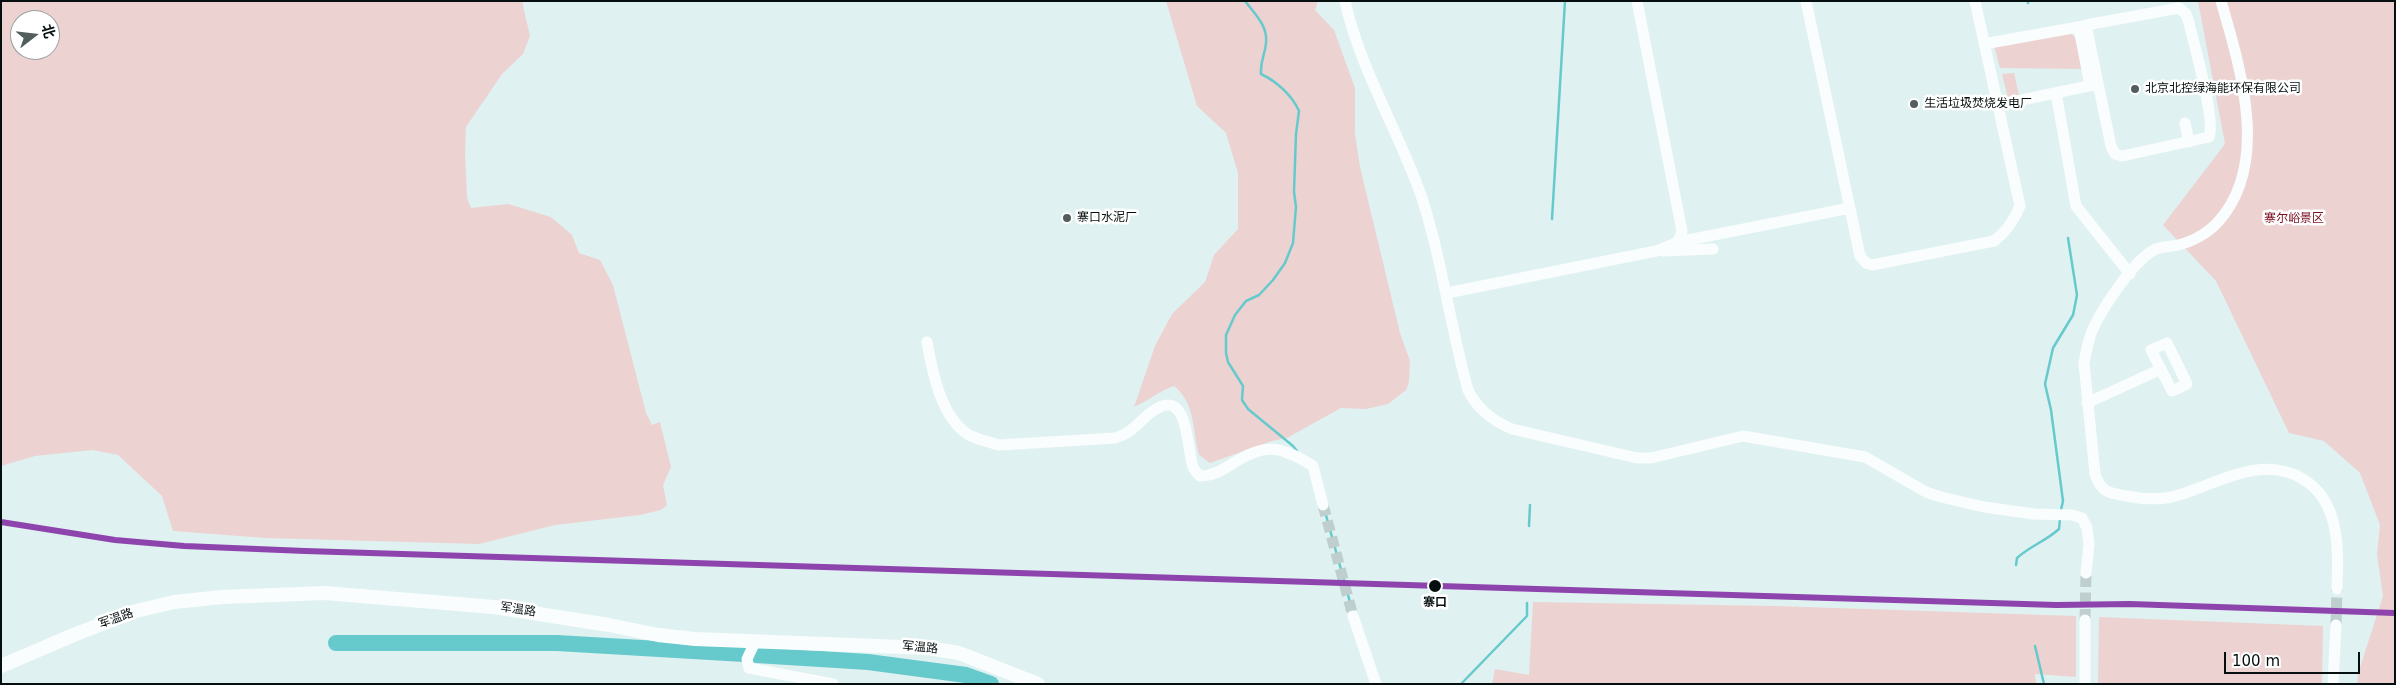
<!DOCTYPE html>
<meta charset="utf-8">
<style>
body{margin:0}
#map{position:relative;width:2396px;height:685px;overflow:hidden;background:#e0f1f1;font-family:"DejaVu Sans","Noto Sans SC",sans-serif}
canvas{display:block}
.frame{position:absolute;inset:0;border:2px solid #050f0f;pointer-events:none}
.north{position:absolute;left:10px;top:10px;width:50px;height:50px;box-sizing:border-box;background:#fff;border:1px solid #9b9f9f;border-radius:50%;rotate:74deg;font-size:14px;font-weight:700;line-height:20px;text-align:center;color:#050f0f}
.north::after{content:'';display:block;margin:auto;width:18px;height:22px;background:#525e5e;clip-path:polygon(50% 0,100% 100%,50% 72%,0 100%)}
.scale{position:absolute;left:2224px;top:652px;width:136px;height:22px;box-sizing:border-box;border:2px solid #050f0f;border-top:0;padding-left:6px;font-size:15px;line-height:18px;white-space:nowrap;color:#050f0f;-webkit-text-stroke:4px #fff;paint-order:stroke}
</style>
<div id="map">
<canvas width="2396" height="685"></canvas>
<div class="frame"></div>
<div class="north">北</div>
<div class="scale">100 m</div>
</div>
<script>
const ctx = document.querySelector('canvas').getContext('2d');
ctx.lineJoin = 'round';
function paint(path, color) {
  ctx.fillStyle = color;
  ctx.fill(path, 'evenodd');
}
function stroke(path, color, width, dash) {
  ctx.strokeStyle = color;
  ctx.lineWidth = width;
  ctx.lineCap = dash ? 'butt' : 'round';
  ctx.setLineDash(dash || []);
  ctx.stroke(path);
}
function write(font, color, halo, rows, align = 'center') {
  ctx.font = font + ' "DejaVu Sans","Noto Sans SC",sans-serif';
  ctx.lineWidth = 5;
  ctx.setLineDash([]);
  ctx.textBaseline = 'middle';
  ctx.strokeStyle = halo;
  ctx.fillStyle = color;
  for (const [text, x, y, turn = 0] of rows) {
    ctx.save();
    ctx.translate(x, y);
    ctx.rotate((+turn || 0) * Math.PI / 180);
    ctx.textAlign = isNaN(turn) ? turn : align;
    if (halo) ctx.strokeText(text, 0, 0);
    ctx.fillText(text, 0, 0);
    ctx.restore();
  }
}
paint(new Path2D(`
 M1,1h521l8,35 -7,18 -21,20 -36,53 -1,26 2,45 4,10 37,-4 43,13 21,18 7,18 21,7 13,25 33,128 6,12 8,-3 11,45 -8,18 4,20 -6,5 -21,5 -85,10 -76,19 -214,-6 -92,-7 -11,-35 -44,-41 -26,-5 -57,6 -34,10zM20,20h30v30h-30z
 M1166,1h152l-3,9 19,20 21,58v46l5,33 40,166 10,28 -1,21 -3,8 -18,14 -22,5 -25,-1 -54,30 -15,3 -62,22 -11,-8c-7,-25 -3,-51 -25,-69 -15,5 -26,15 -40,21l21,-61 17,-32 33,-32 9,-27 24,-26v-56l-12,-40 -29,-27z
 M2198,1h197v683h-38l1,-10 25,-78 -6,-42 3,-29 -20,-52 -36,-32 -35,-8 -73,-152 -53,-56 62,-81z
 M2071,33l4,5 8,31 -83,-1 -6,-22z
 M2014,73l5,22 -11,3 -6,-24z
 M1533,602l243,4 300,10v61l-41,-3 1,10h-544l3,-15 34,6z
 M2099,617l224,9 -1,58h-224z`), '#edd2d2');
stroke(new Path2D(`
 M1245,1c10,13 23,25 21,42 -1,12 -6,18 -5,31 15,7 31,21 38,37l-3,23 -2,58 2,15 -3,36 -8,20 -12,17 -14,15 -13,6 -11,14 -9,20v18l2,9 15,24 -1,14 6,9 45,37 4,5
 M2028,3v-2
 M1552,219l13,-218
 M1324,508l29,105
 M2061,510l2,-9 -12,-91 -6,-26 8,-36 20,-33 4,-20 -9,-57
 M1529,526l1,-21
 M2016,565l1,-7c13,-12 29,-17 42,-29l1,-11
 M2035,646l9,38
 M1461,684l66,-68v-13`), '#66cacd', 2.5);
stroke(new Path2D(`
 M336,643h221l187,11
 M756,655l112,7 98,13 25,9`), '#66cacd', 16);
stroke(new Path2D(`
 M1323,505l30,111
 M2085,620l1,-47
 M2336,625l1,-36`), '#bfcfcf', 11, [11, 5.5]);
stroke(new Path2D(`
 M1345,1c15,68 53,129 76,194 21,64 29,131 47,195 9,19 25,31 44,39l125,29h14l92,-22 122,21 61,35 15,5 43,10 50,7 38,1 10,3 5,10 2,17 -3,28
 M1806,1l54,255 6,7 6,2 122,-24c12,-9 20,-20 26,-35l-45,-205
 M2221,1c19,66 50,163 -3,221 -11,12 -29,22 -46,24 -7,1 -12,1 -18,4 -20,10 -53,60 -62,81 -4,10 -6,21 -8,32l11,111c6,18 13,19 31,22 15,3 31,4 46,1 42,-11 88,-44 131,-18 38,23 35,71 34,110
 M2080,33l10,53
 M1984,44l94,-17 8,-2 93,-17 7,6 3,9c5,22 27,97 20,114l-87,19 -7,-2 -4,-8 -25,-121
 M2056,93l20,113 54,68
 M1998,105l100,-21
 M2185,123l4,19
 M1678,242l172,-34
 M1663,251l50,-2
 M1447,293l209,-42 22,-9 4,-11 -45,-230
 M927,342c5,29 14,76 42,93 10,5 20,7 30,10l116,-7c20,-5 27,-23 45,-31 29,-13 27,44 33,60 1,3 4,6 7,9 12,0 21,-5 32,-12 33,-22 49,-18 81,2l10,39
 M2167,343l20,41 -15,7 -21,-41z
 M2087,403l74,-34
 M1353,616l23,68
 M756,640l-9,19 2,9 84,16
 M2085,684v-64
 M2333,684l3,-59`), '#fafdfd', 11);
stroke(new Path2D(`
 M1,666l75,-32 60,-23 38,-9 48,-5 103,-4 169,14 115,18 49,10 37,4 233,9 31,5 79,31`), '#fafdfd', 14);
stroke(new Path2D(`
 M1,522l114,18 69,6 121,5 1751,54 74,-1 265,9`), '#8e44ad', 6);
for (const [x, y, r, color] of [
 [2135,89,5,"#525e5e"],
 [1914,104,5,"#525e5e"],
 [1067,218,5,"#525e5e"],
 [1435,586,7,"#050f0f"]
]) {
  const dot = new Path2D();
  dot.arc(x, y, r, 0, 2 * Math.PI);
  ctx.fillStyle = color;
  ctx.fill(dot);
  stroke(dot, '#fff', 2);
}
write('12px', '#050f0f', '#fff', [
 ["北京北控绿海能环保有限公司",2145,89],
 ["生活垃圾焚烧发电厂",1924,104],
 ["寨口水泥厂",1077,218]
], 'left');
write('12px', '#7d1023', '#fff', [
 ["寨尔峪景区",2294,219]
]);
write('bold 12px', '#050f0f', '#fff', [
 ["寨口",1435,603]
]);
write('12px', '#050f0f', '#fff', [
 ["军温路",518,610,8],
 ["军温路",116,619,-20],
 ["军温路",920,648,5]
]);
</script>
